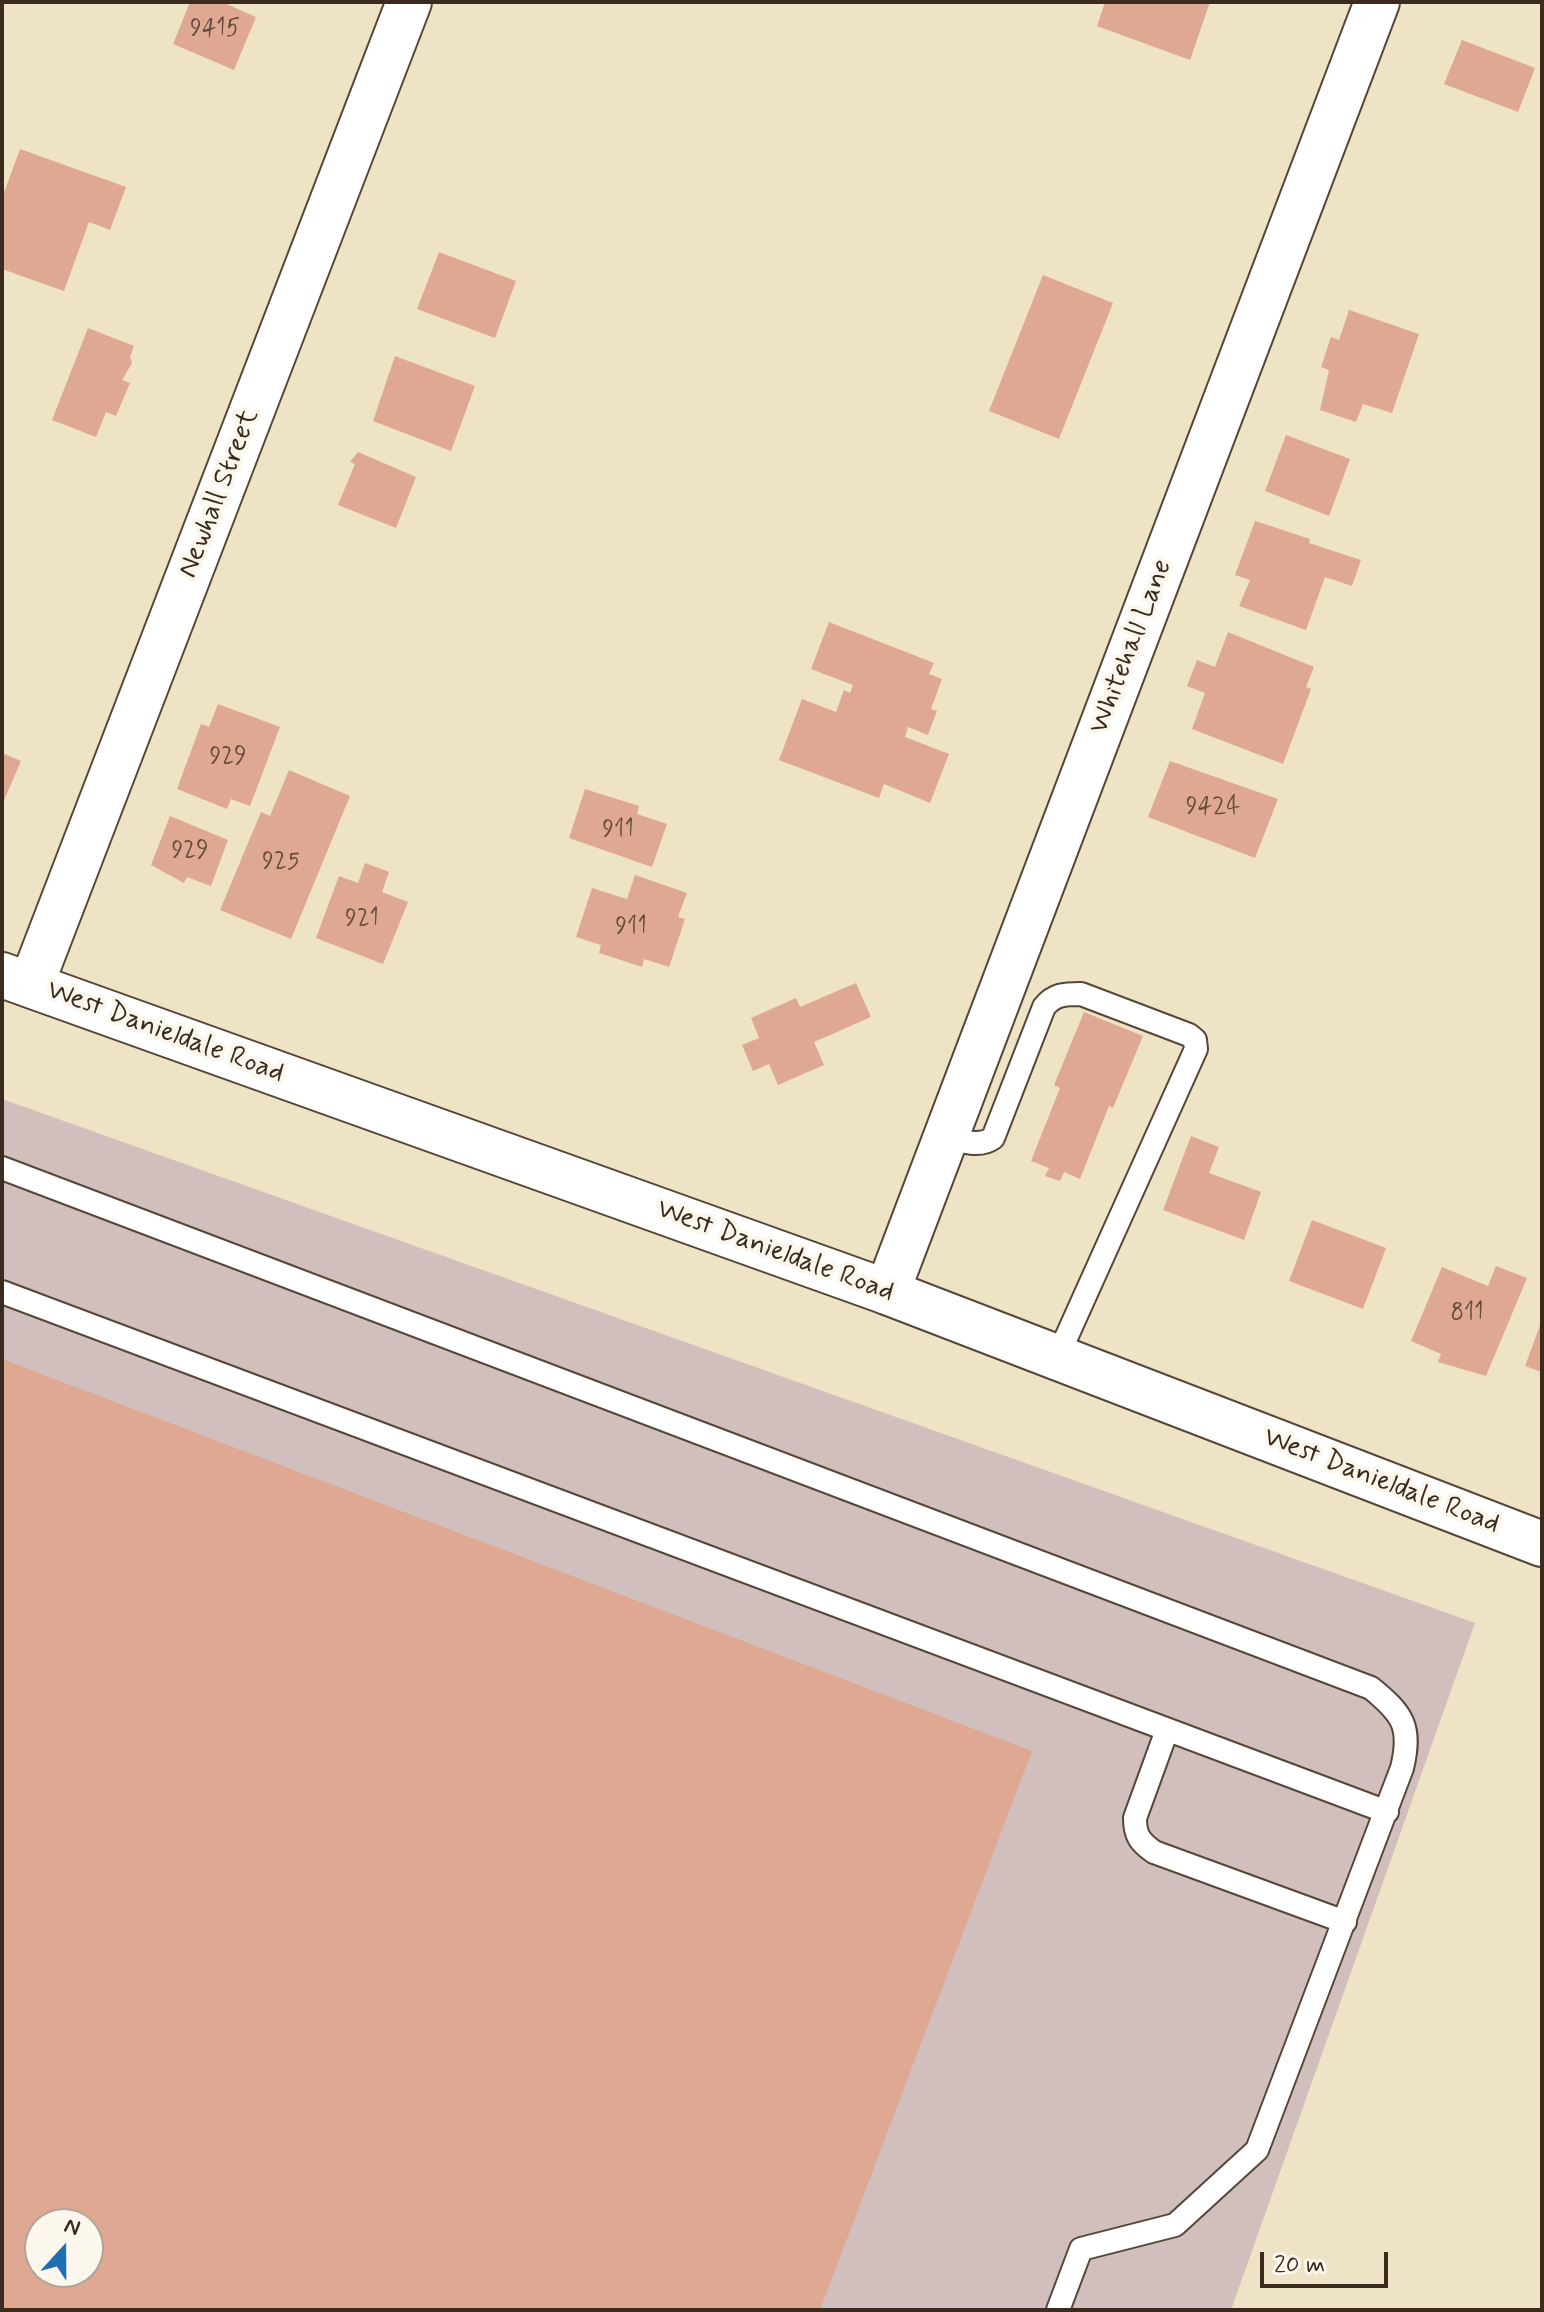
<!DOCTYPE html>
<style>
body{margin:0}
#map{position:relative;width:1544px;height:2312px;overflow:hidden;background:#efe3c5;font-family:Mynerve,sans-serif}
canvas{display:block}
.frame{position:absolute;inset:0;border:4px solid #3b2a1e;pointer-events:none}
.north{position:absolute;left:24px;top:2208px;width:80px;height:80px;box-sizing:border-box;background:#fbf7ec;border:2px solid #aea59a;border-radius:50%;rotate:21deg;font-size:22px;font-weight:700;line-height:32px;text-align:center;color:#3b2a1e}
.north::after{content:'';display:block;margin:auto;width:28px;height:36px;background:#1f6fb2;clip-path:polygon(50% 0,100% 100%,50% 72%,0 100%)}
.scale{position:absolute;left:1260px;top:2252px;width:128px;height:36px;box-sizing:border-box;border:4px solid #3b2a1e;border-top:0;padding-left:10px;font-size:24px;line-height:28px;white-space:nowrap;color:#3b2a1e;-webkit-text-stroke:6px #fbf7ec;paint-order:stroke}
</style>
<div id="map">
<canvas width="1544" height="2312"></canvas>
<div class="frame"></div>
<div class="north">N</div>
<div class="scale">20 m</div>
</div>
<script>
const ctx = document.querySelector('canvas').getContext('2d');
ctx.lineJoin = 'round';
function paint(path, color) {
  ctx.fillStyle = color;
  ctx.fill(path, 'evenodd');
}
function stroke(path, color, width, dash) {
  ctx.strokeStyle = color;
  ctx.lineWidth = width;
  ctx.lineCap = dash ? 'butt' : 'round';
  ctx.setLineDash(dash || []);
  ctx.stroke(path);
}
function write(font, color, halo, rows, align = 'center') {
  ctx.font = font + ' Mynerve,sans-serif';
  ctx.lineWidth = 8;
  ctx.setLineDash([]);
  ctx.textBaseline = 'middle';
  ctx.strokeStyle = halo;
  ctx.fillStyle = color;
  for (const [text, x, y, turn = 0] of rows) {
    ctx.save();
    ctx.translate(x, y);
    ctx.rotate((+turn || 0) * Math.PI / 180);
    ctx.textAlign = isNaN(turn) ? turn : align;
    if (halo) ctx.strokeText(text, 0, 0);
    ctx.fillText(text, 0, 0);
    ctx.restore();
  }
}
paint(new Path2D(`
 M2,1099l1473,524 -244,687h-1229zM40,2224h48v48h-48z`), '#d1bfbd');
paint(new Path2D(`
 M190,2h32l34,15 -22,53 -61,-26z
 M1105,2h105l-20,58 -93,-34z
 M1462,40l73,28 -17,44 -74,-28z
 M20,149l106,38 -16,43 -21,-8 -25,69 -62,-22v-71z
 M439,252l77,29 -21,57 -78,-29z
 M1043,275l70,28 -54,136 -70,-28z
 M1349,310l70,24 -27,79 -29,-9 -7,18 -36,-12 9,-40 -8,-3 10,-30 8,3z
 M88,328l46,18 -4,11 2,6 -10,17 8,3 -14,33 -10,-4 -10,25 -44,-17z
 M395,356l80,30 -24,65 -78,-30z
 M1286,435l64,24 -21,57 -64,-25z
 M358,452l58,25 -20,51 -58,-23 17,-41 -5,-2z
 M1255,521l55,18 -1,4 52,17 -9,26 -27,-9 -19,53 -67,-24 11,-26 -15,-5z
 M829,622l105,41 -5,11 13,5 -11,30 6,2 -9,24 -20,-8 -3,10 44,17 -19,49 -46,-19 -5,14 -100,-38 23,-61 34,13 8,-22 6,3 3,-8 -42,-16z
 M1228,632l86,35 -8,20 5,2 -28,75 -91,-35 13,-36 -18,-7 10,-26 18,7z
 M218,704l62,23 -30,79 -19,-7 -4,10 -50,-20 24,-65 8,3z
 M2,753l19,8 -19,44z
 M1170,761l108,38 -23,59 -107,-41z
 M289,770l61,26 -59,143 -71,-29 41,-98 9,4z
 M585,789l54,17 -2,8 30,10 -15,43 -83,-29z
 M170,816l58,24 -17,46 -24,-9 -3,6 -33,-18z
 M365,863l24,9 -7,20 26,10 -25,62 -67,-26 23,-62 19,7z
 M635,875l52,18 -9,24 7,2 -16,48 -25,-8 -2,8 -43,-14 2,-8 -25,-8 16,-49 35,11z
 M856,983l15,34 -57,25 10,23 -46,20 -9,-21 -16,7 -11,-26 17,-7 -8,-20 45,-20 4,9z
 M1084,1012l59,24 -30,72 -4,-2 -29,73 -16,-7 -4,9 -15,-5 4,-8 -18,-7 29,-73 -6,-3z
 M1191,1136l28,11 -10,26 52,19 -17,48 -81,-30z
 M1312,1220l74,28 -23,61 -74,-28z
 M1496,1266l31,12 -41,98 -48,-14 3,-8 -30,-13 31,-74 46,19z
 M1542,1320v52l-17,-6z
 M2,1359l1030,392 -212,559h-818zM40,2224h48v48h-48z`), '#dfa893');
const service = new Path2D(`
 M946,1136c15,5 33,12 47,2l51,-131c10,-13 21,-13 37,-13l108,41 6,5 1,9 -139,309
 M2,1168l1369,520c32,26 41,39 31,80l-145,382 -82,75 -94,24 -23,61
 M2,1292l1385,520
 M1167,1730l-32,88c0,18 5,24 19,34l191,70`);
const minor = new Path2D(`
 M31,985l378,-983
 M887,1292l490,-1290`);
const tertiary = new Path2D(`
 M2,975l885,317 655,252`);
stroke(service, '#564637', 26);
stroke(minor, '#564637', 48);
stroke(tertiary, '#564637', 48);
stroke(service, '#fff', 22);
stroke(minor, '#fff', 44);
stroke(tertiary, '#fff', 44);
write('24px', '#644a3b', null, [
 ["9415",215,30],
 ["929",228,758],
 ["9424",1213,808],
 ["911",618,831],
 ["929",190,852],
 ["925",281,863],
 ["921",362,920],
 ["911",631,928],
 ["811",1467,1314]
]);
write('28px', '#3b2a1e', '#fbf7ec', [
 ["Newhall Street",220,494,-69],
 ["Whitehall Lane",1132,647,-69],
 ["West Danieldale Road",165,1033,20],
 ["West Danieldale Road",775,1252,20],
 ["West Danieldale Road",1381,1482,21]
]);
</script>
